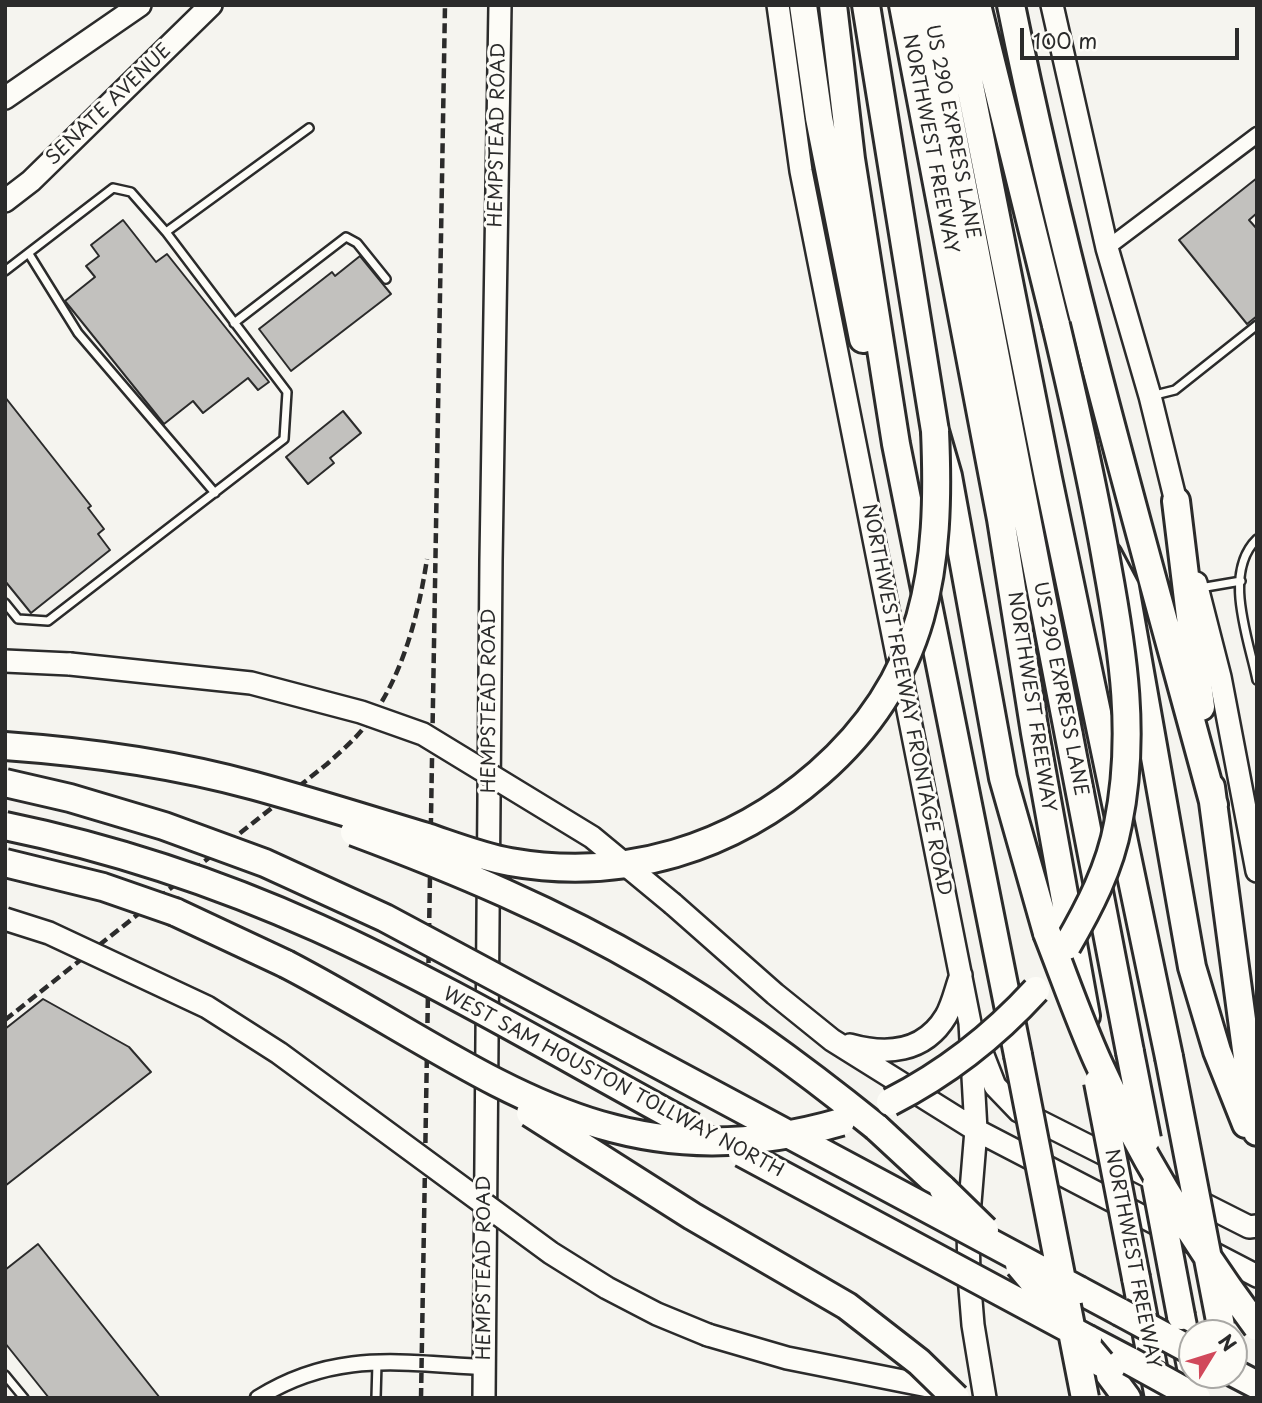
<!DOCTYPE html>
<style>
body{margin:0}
#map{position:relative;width:1262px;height:1403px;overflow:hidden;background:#f5f4ef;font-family:"Playpen Sans",sans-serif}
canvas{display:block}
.frame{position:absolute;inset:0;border:7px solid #2b2b2b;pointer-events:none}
.north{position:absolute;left:1178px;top:1319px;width:70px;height:70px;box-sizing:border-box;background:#fdfcf7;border:2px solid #a9a8a5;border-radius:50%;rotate:52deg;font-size:19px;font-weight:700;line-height:28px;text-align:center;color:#2b2b2b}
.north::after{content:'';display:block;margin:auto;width:24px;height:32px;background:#d1495b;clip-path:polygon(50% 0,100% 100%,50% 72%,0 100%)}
.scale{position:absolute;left:1020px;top:28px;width:219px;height:32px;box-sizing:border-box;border:4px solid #2b2b2b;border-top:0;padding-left:9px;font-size:21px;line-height:24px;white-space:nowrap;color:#2b2b2b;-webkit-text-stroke:5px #fdfcf7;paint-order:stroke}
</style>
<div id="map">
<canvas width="1262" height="1403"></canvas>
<div class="frame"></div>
<div class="north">N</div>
<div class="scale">100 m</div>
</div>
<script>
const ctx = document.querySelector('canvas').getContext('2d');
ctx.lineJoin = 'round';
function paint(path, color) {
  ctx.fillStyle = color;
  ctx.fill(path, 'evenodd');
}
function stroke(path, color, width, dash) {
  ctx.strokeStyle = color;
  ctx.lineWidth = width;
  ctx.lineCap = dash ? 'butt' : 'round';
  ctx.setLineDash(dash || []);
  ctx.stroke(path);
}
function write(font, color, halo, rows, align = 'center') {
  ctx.font = font + ' "Playpen Sans",sans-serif';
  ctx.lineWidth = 6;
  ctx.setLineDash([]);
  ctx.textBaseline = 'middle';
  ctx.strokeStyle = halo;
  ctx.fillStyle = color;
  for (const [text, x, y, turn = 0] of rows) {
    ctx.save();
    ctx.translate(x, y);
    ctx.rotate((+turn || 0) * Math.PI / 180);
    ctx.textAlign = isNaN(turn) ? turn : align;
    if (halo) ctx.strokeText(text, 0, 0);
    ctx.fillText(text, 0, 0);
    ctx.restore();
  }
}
const building = new Path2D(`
 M1257,178v35l-8,7 8,9v87l-10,8 -68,-84z
 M123,220l33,42 11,-8 102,128 -11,8 -10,-12 -45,35 -10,-12 -29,23 -99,-123 30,-24 -9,-11 13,-10 -8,-11z
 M360,256l31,38 -100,77 -32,-42 73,-57 3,4z
 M5,397l86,109 -3,2 16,21 -6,5 12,16 -79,63 -26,-32z
 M343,411l18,22 -31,25 4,5 -26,21 -22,-27z
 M43,999l86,48 22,25 -146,114v-157z
 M38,1244l122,154h-111l-44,-55v-73z`);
paint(building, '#c2c1be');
stroke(building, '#2b2b2b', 2);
const service = new Path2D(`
 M166,232l143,-104
 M29,254l49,79 137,160
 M5,271l108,-83 18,4 35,40 121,160 -3,47 -236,182 -30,-2 -13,-16
 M234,323l112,-86 11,6 29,36
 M1151,396l24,-6 82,-65
 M1257,539c-35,34 -8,101 0,141
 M1200,588l41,-7
 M5,1375l19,23
 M376,1398l1,-35`);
const minor = new Path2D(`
 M1107,248l150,-113
 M258,1398c77,-48 141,-35 226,-31`);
const secondary = new Path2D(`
 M778,5l23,166 169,852 6,107 -8,97 1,49 4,49 12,73
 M1052,5l55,243 43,148 29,118
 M5,98l135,-93
 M5,201l26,-20 180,-176
 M1196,583l24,94 37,194
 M5,661l65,3
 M673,904l102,90 57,46 144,90 281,146
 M850,1045c36,10 74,8 96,-29 7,-12 10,-28 15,-41
 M979,1045l16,41 24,25 230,116 8,-1
 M708,1335l79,23 161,32
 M484,1398l7,-838 9,-555`);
const motorway = new Path2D(`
 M803,5l16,113 44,221
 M833,5l18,154 45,285 122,611
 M866,5l69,426 13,45 55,302 44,155
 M903,5l98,514 34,214 51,283
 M928,5l202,1047
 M954,5l94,473 121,579
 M977,5l79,320
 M1011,5c55,270 131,534 203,800
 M1176,501l25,206
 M1108,555l17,32 67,380 25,84 29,73
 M1211,787l46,345
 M175,912l111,52
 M876,1127l67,62
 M1136,1278l23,120
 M1079,1290l41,22
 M1181,1316l11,56
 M1088,1339l42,22
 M1101,1363l26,35
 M1234,1373l23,12`);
stroke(service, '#2b2b2b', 12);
stroke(minor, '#2b2b2b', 19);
stroke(secondary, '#2b2b2b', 26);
stroke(motorway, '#2b2b2b', 32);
stroke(service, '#fdfcf7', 7);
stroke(minor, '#fdfcf7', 14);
stroke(secondary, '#fdfcf7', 21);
stroke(motorway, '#fdfcf7', 26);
stroke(new Path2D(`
 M5,1020l322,-256c12,-11 25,-22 35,-34 39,-47 56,-112 65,-171
 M421,1398l24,-1393`), '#2b2b2b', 4.5, [10, 5]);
const secondaryBridge = new Path2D(`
 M70,664l181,19 110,29 62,22 169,103 81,67
 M5,919l44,14 158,74 72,46 272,200 56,35 50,26 51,21`);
const motorwayBridge = new Path2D(`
 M1056,325c19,80 37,159 51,240 16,87 29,171 11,259 -8,44 -29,84 -51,122
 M5,746c84,6 170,18 250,40 58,16 115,34 172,51 27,9 55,20 83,25 114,20 222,-13 309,-89 109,-95 122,-206 116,-342
 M5,783l65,15 94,28 101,37 120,55 694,372
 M5,826c107,22 213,57 313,102 128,58 251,132 375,199
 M354,832c102,38 202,80 296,135 80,47 154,102 226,160
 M5,863l98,24 72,25
 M1047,933c17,43 32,87 51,129 42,93 98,183 159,265
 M286,964c194,101 320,226 555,158
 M1130,1052l17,87
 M1018,1055l67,343
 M1169,1057l52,269
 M1098,1082l38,196
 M890,1102c57,-29 103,-65 146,-112
 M530,1113l162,103 155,90 72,56 37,36
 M742,1153l346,186
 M1156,1184l25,132
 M943,1189l42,41
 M1019,1265l82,98
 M1120,1312l72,39
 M1130,1361l67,37`);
stroke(secondaryBridge, '#2b2b2b', 26, []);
stroke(motorwayBridge, '#2b2b2b', 32, []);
stroke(secondaryBridge, '#fdfcf7', 21);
stroke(motorwayBridge, '#fdfcf7', 26);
write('19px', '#2b2b2b', '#fdfcf7', [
 ["SENATE AVENUE",109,105,-44],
 ["US 290 EXPRESS LANE",952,132,79],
 ["HEMPSTEAD ROAD",498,135,-89],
 ["NORTHWEST FREEWAY",930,144,79],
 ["US 290 EXPRESS LANE",1060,689,79],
 ["NORTHWEST FREEWAY FRONTAGE ROAD",906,700,79],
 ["HEMPSTEAD ROAD",490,701,-90],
 ["NORTHWEST FREEWAY",1031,702,81],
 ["WEST SAM HOUSTON TOLLWAY NORTH",613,1083,28],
 ["NORTHWEST FREEWAY",1132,1259,79],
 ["HEMPSTEAD ROAD",485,1268,-90]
]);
</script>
